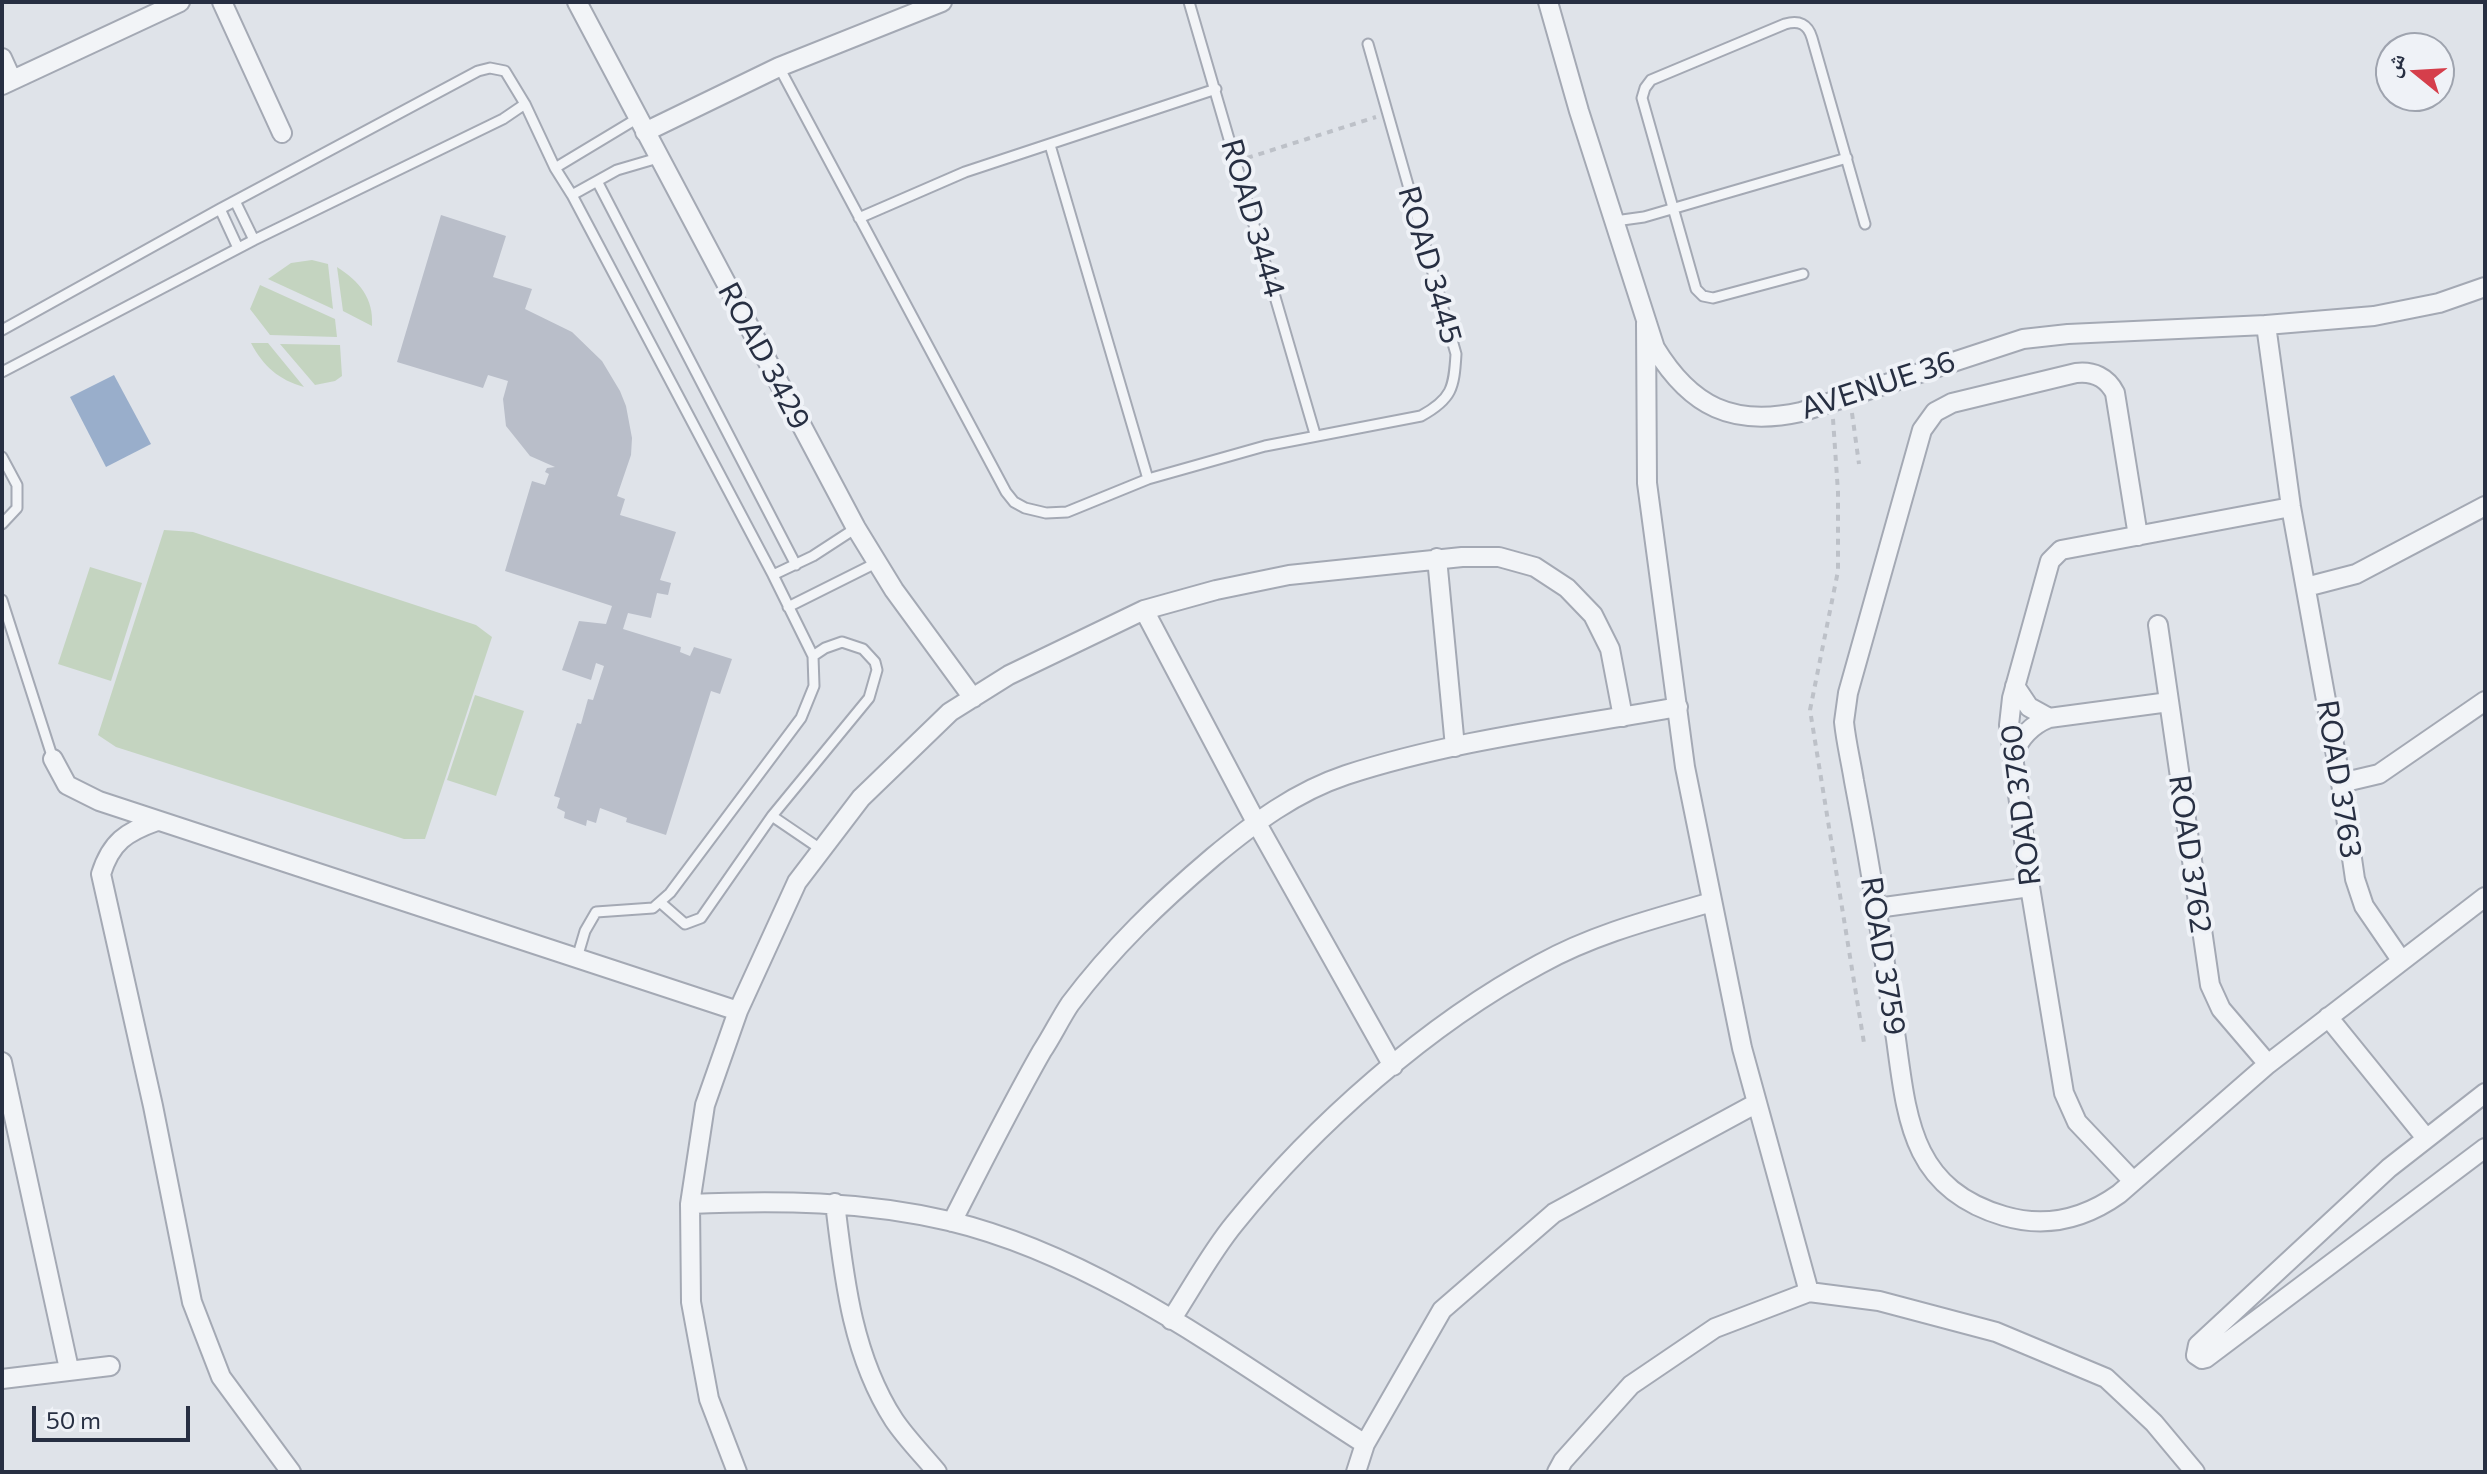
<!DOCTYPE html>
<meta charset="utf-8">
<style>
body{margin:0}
#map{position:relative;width:2487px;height:1474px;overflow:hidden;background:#dfe3e9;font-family:Commissioner,"Noto Naskh Arabic",sans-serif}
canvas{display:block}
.frame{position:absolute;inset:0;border:4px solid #272f42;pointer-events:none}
.north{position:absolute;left:2375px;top:32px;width:80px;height:80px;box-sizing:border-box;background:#eff2f7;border:2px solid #9fa4af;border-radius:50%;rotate:288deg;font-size:22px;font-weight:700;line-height:32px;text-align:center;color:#272f42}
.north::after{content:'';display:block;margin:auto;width:28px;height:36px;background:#d53e4b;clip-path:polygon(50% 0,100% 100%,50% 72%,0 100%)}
.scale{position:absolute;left:32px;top:1406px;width:158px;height:36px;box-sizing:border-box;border:4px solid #272f42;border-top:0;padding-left:10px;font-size:24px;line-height:28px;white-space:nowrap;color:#272f42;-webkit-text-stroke:6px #eff2f7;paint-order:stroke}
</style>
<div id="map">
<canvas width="2487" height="1474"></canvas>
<div class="frame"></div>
<div class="north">ش</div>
<div class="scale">50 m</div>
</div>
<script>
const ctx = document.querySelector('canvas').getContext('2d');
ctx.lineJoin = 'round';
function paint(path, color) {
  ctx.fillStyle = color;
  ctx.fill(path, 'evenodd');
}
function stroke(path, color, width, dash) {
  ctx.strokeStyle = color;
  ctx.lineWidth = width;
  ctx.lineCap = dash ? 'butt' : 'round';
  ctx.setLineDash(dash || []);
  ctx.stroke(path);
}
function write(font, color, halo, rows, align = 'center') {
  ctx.font = font + ' Commissioner,sans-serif';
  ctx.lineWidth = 8;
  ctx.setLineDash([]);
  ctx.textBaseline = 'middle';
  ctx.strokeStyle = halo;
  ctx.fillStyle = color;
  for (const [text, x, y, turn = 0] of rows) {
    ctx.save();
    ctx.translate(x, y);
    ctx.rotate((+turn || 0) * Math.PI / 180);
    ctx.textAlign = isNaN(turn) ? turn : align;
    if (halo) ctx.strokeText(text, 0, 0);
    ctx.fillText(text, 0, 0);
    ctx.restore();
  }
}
paint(new Path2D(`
 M312,260l16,4 5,45 -65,-30 23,-16z
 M337,267c22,14 37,31 35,59l-29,-15z
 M260,285l75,34 2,18 -67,-2 -20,-26z
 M251,343h17l36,44c-25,-7 -41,-21 -53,-44z
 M280,344l60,1 2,31 -7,5 -20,4z
 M164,530l29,2 283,93 16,12 -67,202h-21l-288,-92 -18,-12z
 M90,567l52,16 -31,98 -53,-17z
 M475,695l49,16 -28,85 -49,-16z`), '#c4d4c0');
paint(new Path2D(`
 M114,375l37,69 -45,23 -36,-70z`), '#99aecb');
paint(new Path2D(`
 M441,215l65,21 -13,41 39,12 -7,20 47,23 30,29 18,30 6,15 6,32 -1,17 -14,41 8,3 -5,16 56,17 -16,48 11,3 -3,12 -11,-2 -6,25 -23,-5 -5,16 58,18 -1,5 10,4 4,-9 38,12 -12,35 -9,-3 -45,144 -40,-13 1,-4 -27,-10 -4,15 -9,-3 -1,6 -22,-8 1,-6 -8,-4 3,-10 -6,-2 23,-73 4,1 7,-25 5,1 11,-34 -8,-3 -5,17 -29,-10 17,-49 27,3 6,-18 -107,-35 27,-90 13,4 4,-11 -4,-2 2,-4 8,-1 -25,-11 -24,-30 -3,-27 5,-18 -20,-6 -5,13 -86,-26z`), '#b9bec9');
const lane = new Path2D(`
 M1189,2l126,432
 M779,67l227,425 8,10 11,6 21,5 21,-1 81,-33 117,-33 156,-30c31,-17 33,-28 35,-62l-88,-310
 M1050,145l98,334
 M555,168l83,-50
 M597,181l199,384
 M572,195l45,-25 41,-12
 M235,201l19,39
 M220,209l18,39
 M859,218l106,-46 251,-83
 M1615,221l29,-4 203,-59
 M1803,274l-90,24 -10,-2 -7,-7 -54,-191 3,-10 6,-8 134,-56c14,-4 23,0 27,14l53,186
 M2,330l218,-121 258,-138 12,-3 15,3 20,33
 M2,372l252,-132 249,-121 22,-15 30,64 17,27 201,380 40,81 1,30 -13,32 -131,175 -17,15 -57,4 -11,19 -8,27
 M2,457l15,28v23l-15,16
 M773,575l40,-19 43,-28
 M2,600l51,159
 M788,607l88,-44
 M772,816l50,34
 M661,903l24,21 16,-6 71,-102 97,-118 8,-28 -2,-8 -12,-13 -21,-7 -17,6 -12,8`);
const street = new Path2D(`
 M222,2l60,131
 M577,2l279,526 38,62 79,108
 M1548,2l31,109 76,237c36,59 78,79 146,64l222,-73 45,-5 198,-9 108,-9 65,-13 46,-16
 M2,58l10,22
 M2,85l178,-83
 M645,132l134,-65 163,-65
 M1646,323l1,160 38,284 57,281 67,244 70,9 117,31 110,46 48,45 41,49
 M2266,325l25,182 50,276 14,96 9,27 37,54
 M2138,536l-23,-143c-8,-16 -22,-22 -39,-20l-124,30 -17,9 -13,18 -74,263 -4,29c2,20 7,40 10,59 8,42 16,84 22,126 8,44 13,88 20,132 11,81 16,150 108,177 41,12 80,3 115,-22l149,-130 217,-167
 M1437,558l18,189
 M2306,587l50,-13 129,-68
 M1144,610l112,212 137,244
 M2158,625l52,360 11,24 47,55
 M2015,686l14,21 20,11
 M2013,755c7,-18 18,-30 36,-37l120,-16
 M53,759l14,26 32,16 639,210
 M2341,783l38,-9 106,-73
 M157,821c-31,11 -46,21 -56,53l52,232 39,196 29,75 70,95
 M1877,908l153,-21
 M2328,1017l98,121
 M2,1062l67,307
 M2485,1093l-96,75 -191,177 -2,10 6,4 4,-1 279,-210
 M2133,1181l-56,-59 -13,-29 -34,-206 -21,-162 3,-27 38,-137 11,-11 230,-43
 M835,1203c9,75 17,152 59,217 12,18 29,35 43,52
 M690,1204c87,-4 173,-3 259,17 151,36 287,141 416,223
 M952,1222c29,-57 58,-115 90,-171 10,-15 18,-32 28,-47 42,-56 90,-102 143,-147 41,-34 82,-65 133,-82 107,-35 221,-48 332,-68
 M1171,1320c21,-32 40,-68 64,-97 79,-98 193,-199 305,-259 54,-30 113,-45 172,-62
 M2,1379l108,-13
 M737,1472l-28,-73 -18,-97 -1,-98 15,-99 33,-94 59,-129 64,-84 89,-86 59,-37 135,-65 72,-20 73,-15 173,-18h37l36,10 32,21 26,27 17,34 13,68
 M1356,1472l9,-28 77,-134 112,-97 203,-110
 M1557,1472l6,-11 68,-76 84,-57 94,-36`);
stroke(lane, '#a4a9b4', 13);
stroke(street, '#a4a9b4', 22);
stroke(new Path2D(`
 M1247,158l129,-41
 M1852,413l7,51
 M1833,419l5,73v79l-28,139 54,333`), '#bdc1c8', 4, [6, 6]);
stroke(lane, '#f2f4f7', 9);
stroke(street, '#f2f4f7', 18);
write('30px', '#272f42', '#eff2f7', [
 ["ROAD 3444",1253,218,74],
 ["ROAD 3445",1430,265,74],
 ["ROAD 3429",764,356,62],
 ["AVENUE 36",1878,385,-18],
 ["ROAD 3763",2339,779,81],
 ["ROAD 3760",2021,805,-97],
 ["ROAD 3762",2190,854,82],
 ["ROAD 3759",1883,956,81]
]);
</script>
